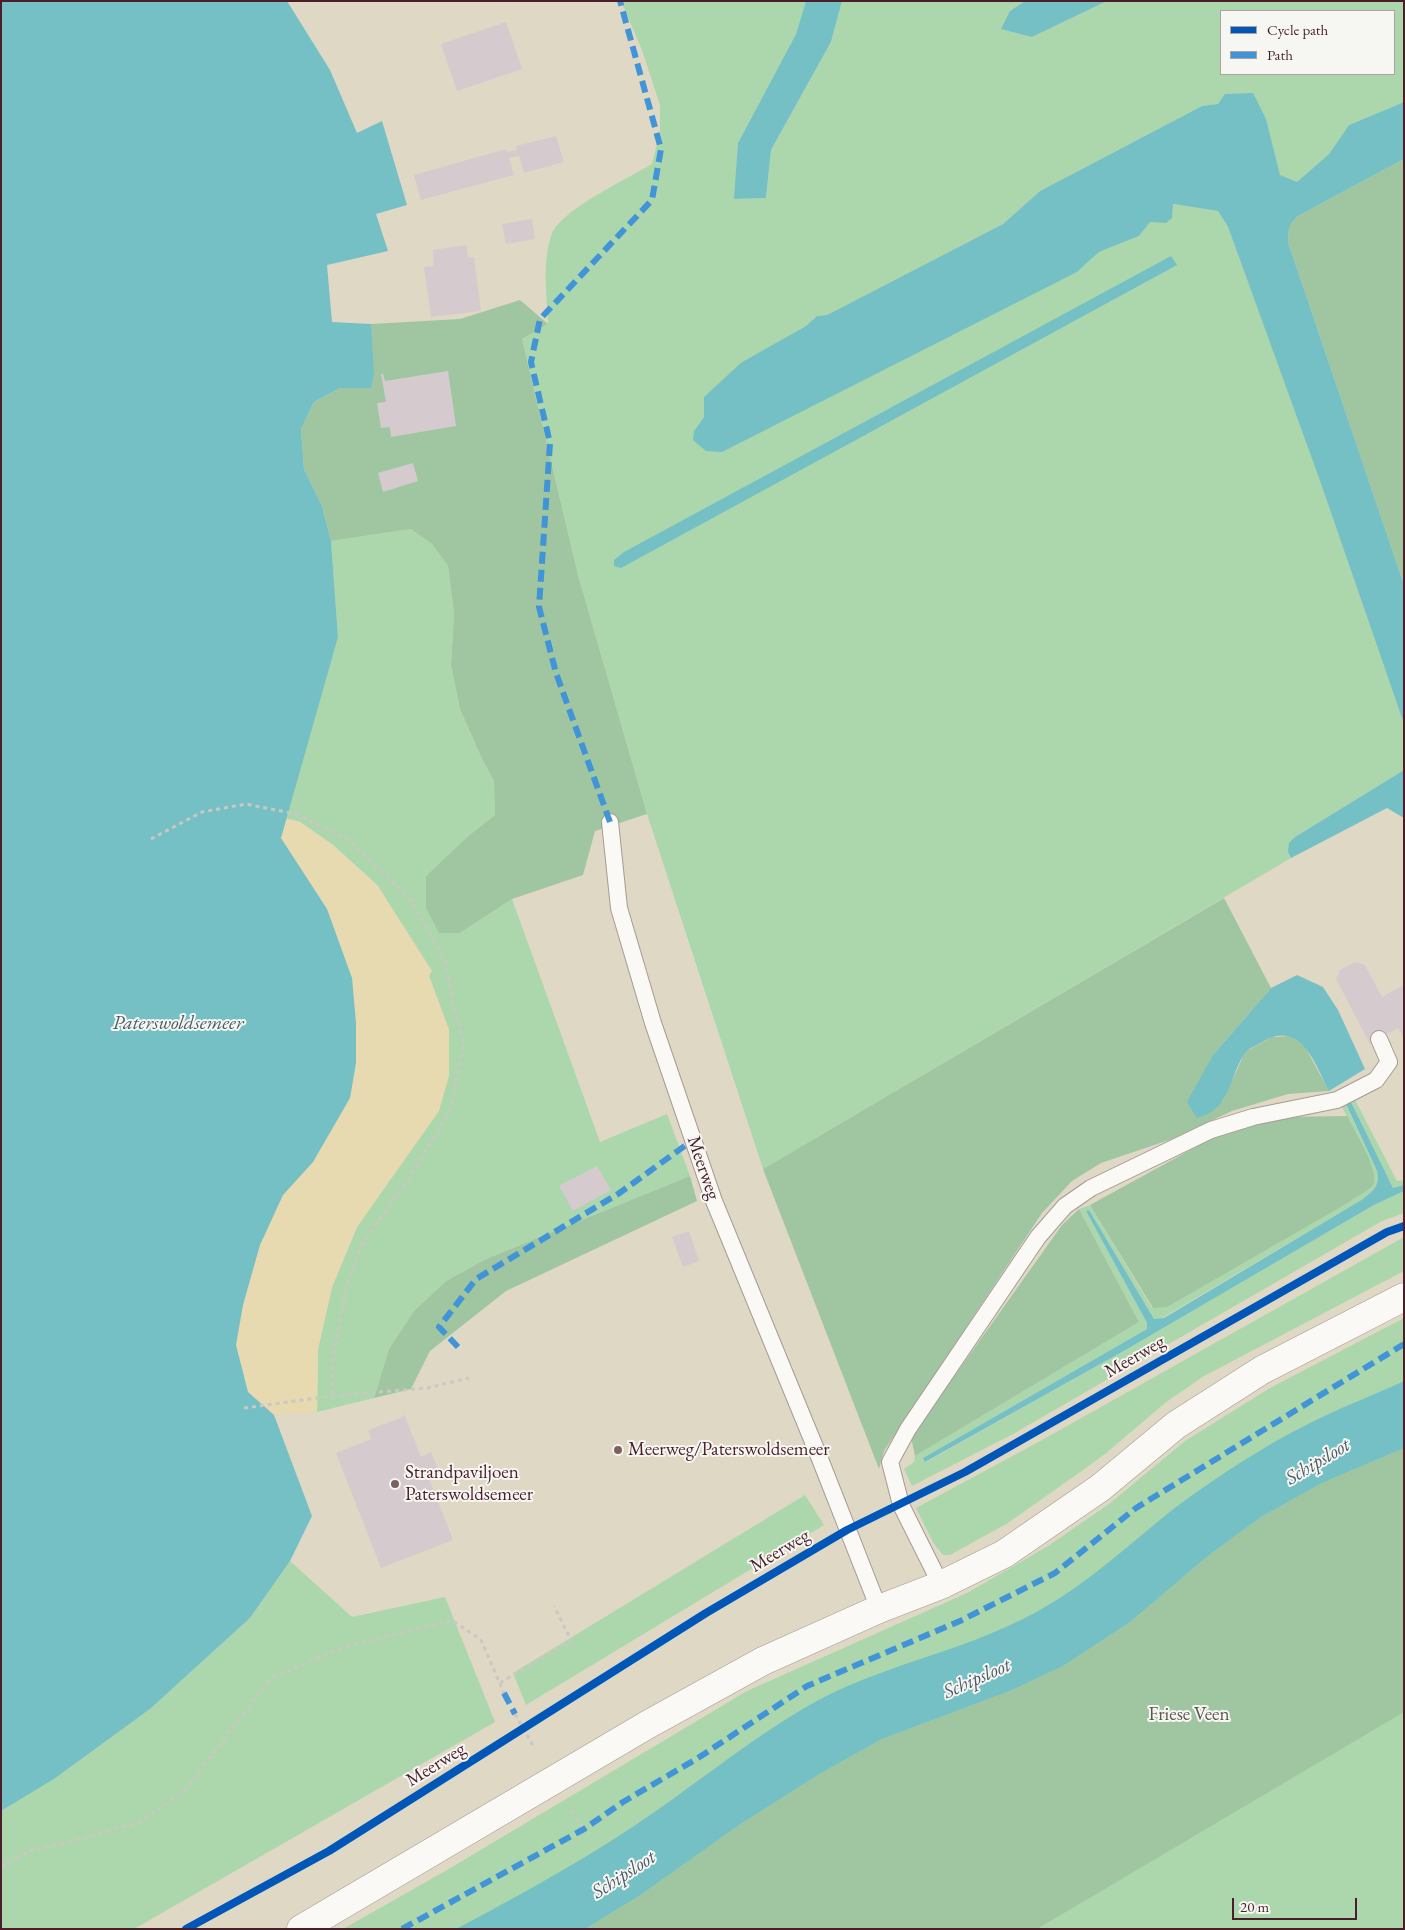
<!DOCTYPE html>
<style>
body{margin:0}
#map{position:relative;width:1405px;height:1930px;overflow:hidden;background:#dfd8c5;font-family:"EB Garamond",serif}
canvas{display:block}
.frame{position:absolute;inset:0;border:2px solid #4a1f2b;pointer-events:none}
.legend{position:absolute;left:1220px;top:10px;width:175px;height:65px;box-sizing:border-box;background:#f6f6f2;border:1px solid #b1a0a2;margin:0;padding:6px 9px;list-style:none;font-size:15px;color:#4a1f2b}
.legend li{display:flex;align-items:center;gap:10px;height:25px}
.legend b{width:25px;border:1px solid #b1a0a2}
.scale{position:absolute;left:1232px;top:1898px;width:125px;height:22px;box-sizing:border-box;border:2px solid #4a1f2b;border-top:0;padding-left:6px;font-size:15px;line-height:18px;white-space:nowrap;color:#4a1f2b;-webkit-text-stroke:4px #f6f6f2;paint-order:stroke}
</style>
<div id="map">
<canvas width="1405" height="1930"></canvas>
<div class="frame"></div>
<ul class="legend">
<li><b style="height:6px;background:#0057b8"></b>Cycle path</li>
<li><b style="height:6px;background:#4194d7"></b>Path</li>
</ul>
<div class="scale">20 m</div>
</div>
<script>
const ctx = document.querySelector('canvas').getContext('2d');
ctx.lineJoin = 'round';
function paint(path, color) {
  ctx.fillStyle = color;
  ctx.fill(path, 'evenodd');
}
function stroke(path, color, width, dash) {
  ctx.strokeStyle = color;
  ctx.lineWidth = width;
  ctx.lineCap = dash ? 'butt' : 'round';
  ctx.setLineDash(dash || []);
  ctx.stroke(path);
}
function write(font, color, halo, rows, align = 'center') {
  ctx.font = font + ' "EB Garamond",serif';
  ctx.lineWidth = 4;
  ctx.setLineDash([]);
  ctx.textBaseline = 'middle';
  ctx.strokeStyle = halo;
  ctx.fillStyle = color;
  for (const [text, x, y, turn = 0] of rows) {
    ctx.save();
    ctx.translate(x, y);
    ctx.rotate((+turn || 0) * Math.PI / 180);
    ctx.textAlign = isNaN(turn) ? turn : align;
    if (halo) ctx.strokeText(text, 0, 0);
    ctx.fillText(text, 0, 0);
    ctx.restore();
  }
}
paint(new Path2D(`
 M621,1h185l-10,33 -58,109 -3,56 31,-1 5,-48 60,-108 11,-41h183l-15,10 10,22 12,4 75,-36h297v101l-55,23 -20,29 -32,28 -17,-6 -5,-17 -57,-55 -16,2 -162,85 -37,33 -176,91 -10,1 -11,10 -64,36 -48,69 383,-159 22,-20 40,-16 10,-14 24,-18 45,7 10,16 92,254 84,243v46l-109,67 -7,15 3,6 -528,311 -116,-355 -69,-239 -56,-236 26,-15c-1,-28 -6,-60 3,-88 7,-25 78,-58 101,-72l8,-33v-26l-18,-55zM1221,11h173v63h-173z
 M411,529l21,15 16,22 6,47 -3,52 9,44 22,50 12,22 1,34 -28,22 -41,39 34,57 52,-34 88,243 67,-28 23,62 -204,83 -40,22 -32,30 -25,38 -15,49 -57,14 1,-63 14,-62 25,-60 61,-88 31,-109 -20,-54 -51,-90 -45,-41 -33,-23 -16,-4 54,-181 -7,-96z
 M1353,1096l44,85 7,-1v5l-11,3 -42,-86 -5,3 31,66c3,15 -3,19 -14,28l-204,121 -5,-1 -65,-109 -3,1 61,112v6l-224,129 3,4 203,-114 245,-143 30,-14v22l-22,8 -369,213 -101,52 -8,-17 10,-7 1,-6 224,-134 -60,-113 11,-4 62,103 199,-107 21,-16 -6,-31 -26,-51z
 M1404,1237v34l-200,105 -39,27 -60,51 -29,21 -68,48 -58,32h-7l-9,-11 -18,-36 126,-68z
 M1404,1318v611h-1061l104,-59 300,-179 220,-98 81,-47 61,-42 76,-63 85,-53z
 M805,1495l19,30 -298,180 -13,-32z
 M290,1561l62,56 93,-20 50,125 -361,207h-133v-118l53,-32 96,-70 100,-91z`), '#acd7ad');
paint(new Path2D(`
 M1404,159v426l-116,-343c0,-12 1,-18 10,-26z
 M520,300l28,24 -26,15 56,236 69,239 -52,17 -12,44 -71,24 -52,34h-21l-13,-25v-32l41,-39 28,-22 -1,-34 -12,-22 -22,-50 -9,-44 3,-52 -6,-47 -16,-22 -21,-15 -80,12 -9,-35 -18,-37 -3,-40 13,-27 26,-14 31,-57v-7l89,-5z
 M1224,898l47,90 -58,67 10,46 22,-49 27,-15 19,-1 13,9 25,46 -41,3 -56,17 -60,28 -71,24 -29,18 -30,32 -158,238 -5,18 -116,-300z
 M1347,1116c6,12 34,57 26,69 -5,6 -16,11 -22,16l-184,106 -14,1 -63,-103 124,-68 67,-20z
 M690,1176l7,25 -191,90 -76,60 -19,38 -37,9 15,-49 25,-38 32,-30 40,-22z
 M1079,1209l60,113 -224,134 -4,-19 151,-212z
 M1404,1448v264l-367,217h-452l54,-33 100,-71 82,-52 61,-34 130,-49 51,-24 67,-44 79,-67 52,-38 61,-34z`), '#9fc6a0');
paint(new Path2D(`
 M284,818l16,4 33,23 45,41 54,85 -3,5 20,54v46l-10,35 -82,116 -25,60 -14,62 -1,63 -43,3 -26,-23 -12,-47 7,-40 17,-60 23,-50 30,-33 36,-64 7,-35v-40l-4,-45 -53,-110 -18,-30z`), '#e7d9b0');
paint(new Path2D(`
 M1,1h286l43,69 27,63 25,-12 25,84 -31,9 12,37 -61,14 5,57 39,2 3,50 -3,14h-31l-26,14 -13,27 3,40 18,37 9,35 7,96 -57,201 46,71 25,69 4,45v40l-6,35 -37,64 -30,33 -23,50 -17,60 -7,40 12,47 26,23 38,101 -22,45 -40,57 -100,91 -96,70 -53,32z
 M806,1h36l-11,41 -60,108 -5,48 -32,1 4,-56 58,-109z
 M1025,1h82l-75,36 -31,-8 9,-18z
 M1253,93l13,26 14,56 17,7 32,-28 20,-29 55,-23v57l-106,57c-9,8 -10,14 -10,26l116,343v139l-84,-243 -92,-254 -10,-16 -45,-7 -1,14 -6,5 -16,-1 -11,14 -40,16 -22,20 -355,180 -16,-1 -13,-11 1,-9 10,-14v-20l38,-35 64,-36 11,-10 10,-1 176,-91 37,-33 162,-85 16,-2 7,-10z
 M1171,256l6,9 -556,303 -7,-2v-6l10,-8z
 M1404,770v48l-17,-10 -96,50 -3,-6 1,-9 6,-6z
 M1297,975l26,12 15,23 27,59 -36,22c-14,-26 -27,-71 -65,-50 -6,4 -15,7 -19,12 -17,25 -13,56 -48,65l-10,-16 26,-47 58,-67z
 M1351,1102l42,86 11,-3v6l-30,14 -245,143 -204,114 -2,-4 224,-129v-6l-61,-112 3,-1 65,109 10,-1 199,-119c11,-9 17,-13 14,-28l-31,-67z
 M1404,1381v67l-82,35 -61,34 -52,38 -79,67 -67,44 -51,24 -130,49 -61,34 -82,52 -100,71 -54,33h-129c68,-36 137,-74 200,-118 50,-35 97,-73 150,-104 77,-45 168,-56 244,-103 56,-33 100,-81 154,-117 33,-23 68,-45 104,-63 31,-16 64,-28 96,-43z`), '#75c0c4');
paint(new Path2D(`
 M506,22l16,47 -65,22 -16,-47z
 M556,136l8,26 -40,11 -5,-17 -10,2 5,17 -93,25 -7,-25 92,-26 1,3 10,-2 -1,-4z
 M532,219l3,20 -29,5 -4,-20z
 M466,245l2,13 6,-1 7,54 -50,6 -7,-50 10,-1 -1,-16z
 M448,371l8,55 -65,11 -1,-10 -9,1 -4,-25 9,-1 -5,-28h2l2,7z
 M413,463l5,18 -35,11 -5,-19z
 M1355,962l10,3 17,32 22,-12v54l-6,-11 -28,16 -34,-65 4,-9z
 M597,1166l14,24 -38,21 -14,-25z
 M689,1231l10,30 -16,6 -11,-30z
 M404,1414l17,43 10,-5 9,22 -11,5 24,61 -72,28 -45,-115 35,-14 -3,-9 35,-13z`), '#d5cbcf');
const service = new Path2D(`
 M610,822l9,86 34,115 61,178 106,258 59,150
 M941,1585l-40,-80 -11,-43 18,-33 130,-192 27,-31 26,-18 120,-58 42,-13 84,-17 39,-20 13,-18 -10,-23`);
const secondary = new Path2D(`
 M301,1929l346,-204 116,-64 116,-52 62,-24 63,-31 96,-66 76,-63 86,-55 142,-73`);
stroke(service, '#a59c92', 18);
stroke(secondary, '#a59c92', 29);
stroke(new Path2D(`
 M151,839l51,-27 44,-8 50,10 53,26 62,60 35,61 7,42 11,39 -13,66 -36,61 -55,79 -14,40 -13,70 -1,38
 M244,1408l88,-12 95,-8 42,-10
 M500,1683l71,-43 -17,-34
 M515,1714l20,35
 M572,1811l12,18
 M1,1866l31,-16 42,-9 63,-18 47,-32 87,-113 73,-31 108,-27 29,20 23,53`), '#cbc7c3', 3, [4, 4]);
stroke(service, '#faf9f6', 16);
stroke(secondary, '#faf9f6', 28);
stroke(new Path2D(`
 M610,822l-54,-149 -17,-66 11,-164 -19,-81 9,-43 112,-119 9,-51 -41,-148
 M458,1347l-19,-20 37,-48 142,-85 75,-54
 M504,1693l11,21
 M402,1929l182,-100 39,-27 75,-44 109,-72 153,-65 95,-48 81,-65 268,-164`), '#4194d7', 6, [12, 6]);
stroke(new Path2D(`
 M186,1929l143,-78 377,-238 141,-83 118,-58 422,-240 17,-6`), '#0057b8', 8);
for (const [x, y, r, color] of [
 [618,1450,5,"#7e6061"],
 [395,1484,5,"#7e6061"]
]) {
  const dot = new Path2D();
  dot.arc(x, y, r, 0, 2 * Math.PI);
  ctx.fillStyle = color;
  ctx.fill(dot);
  stroke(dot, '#f6f6f2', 2);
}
write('19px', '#4a1f2b', '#f6f6f2', [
 ["Meerweg",703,1168,71],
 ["Meerweg",1135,1357,-30],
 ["Meerweg",780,1551,-31],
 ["Meerweg",436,1765,-32]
]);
write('19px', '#4a1f2b', '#f6f6f2', [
 ["Meerweg/Paterswoldsemeer",628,1450],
 ["Strandpaviljoen",405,1473],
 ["Paterswoldsemeer",405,1495]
], 'left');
write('19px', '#5b564c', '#f6f6f2', [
 ["Friese Veen",1189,1715]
]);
write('italic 20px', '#495b68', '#f6f6f2', [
 ["Paterswoldsemeer",178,1024],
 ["Schipsloot",1318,1462,-31],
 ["Schipsloot",977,1679,-24],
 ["Schipsloot",624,1875,-33]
]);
</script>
